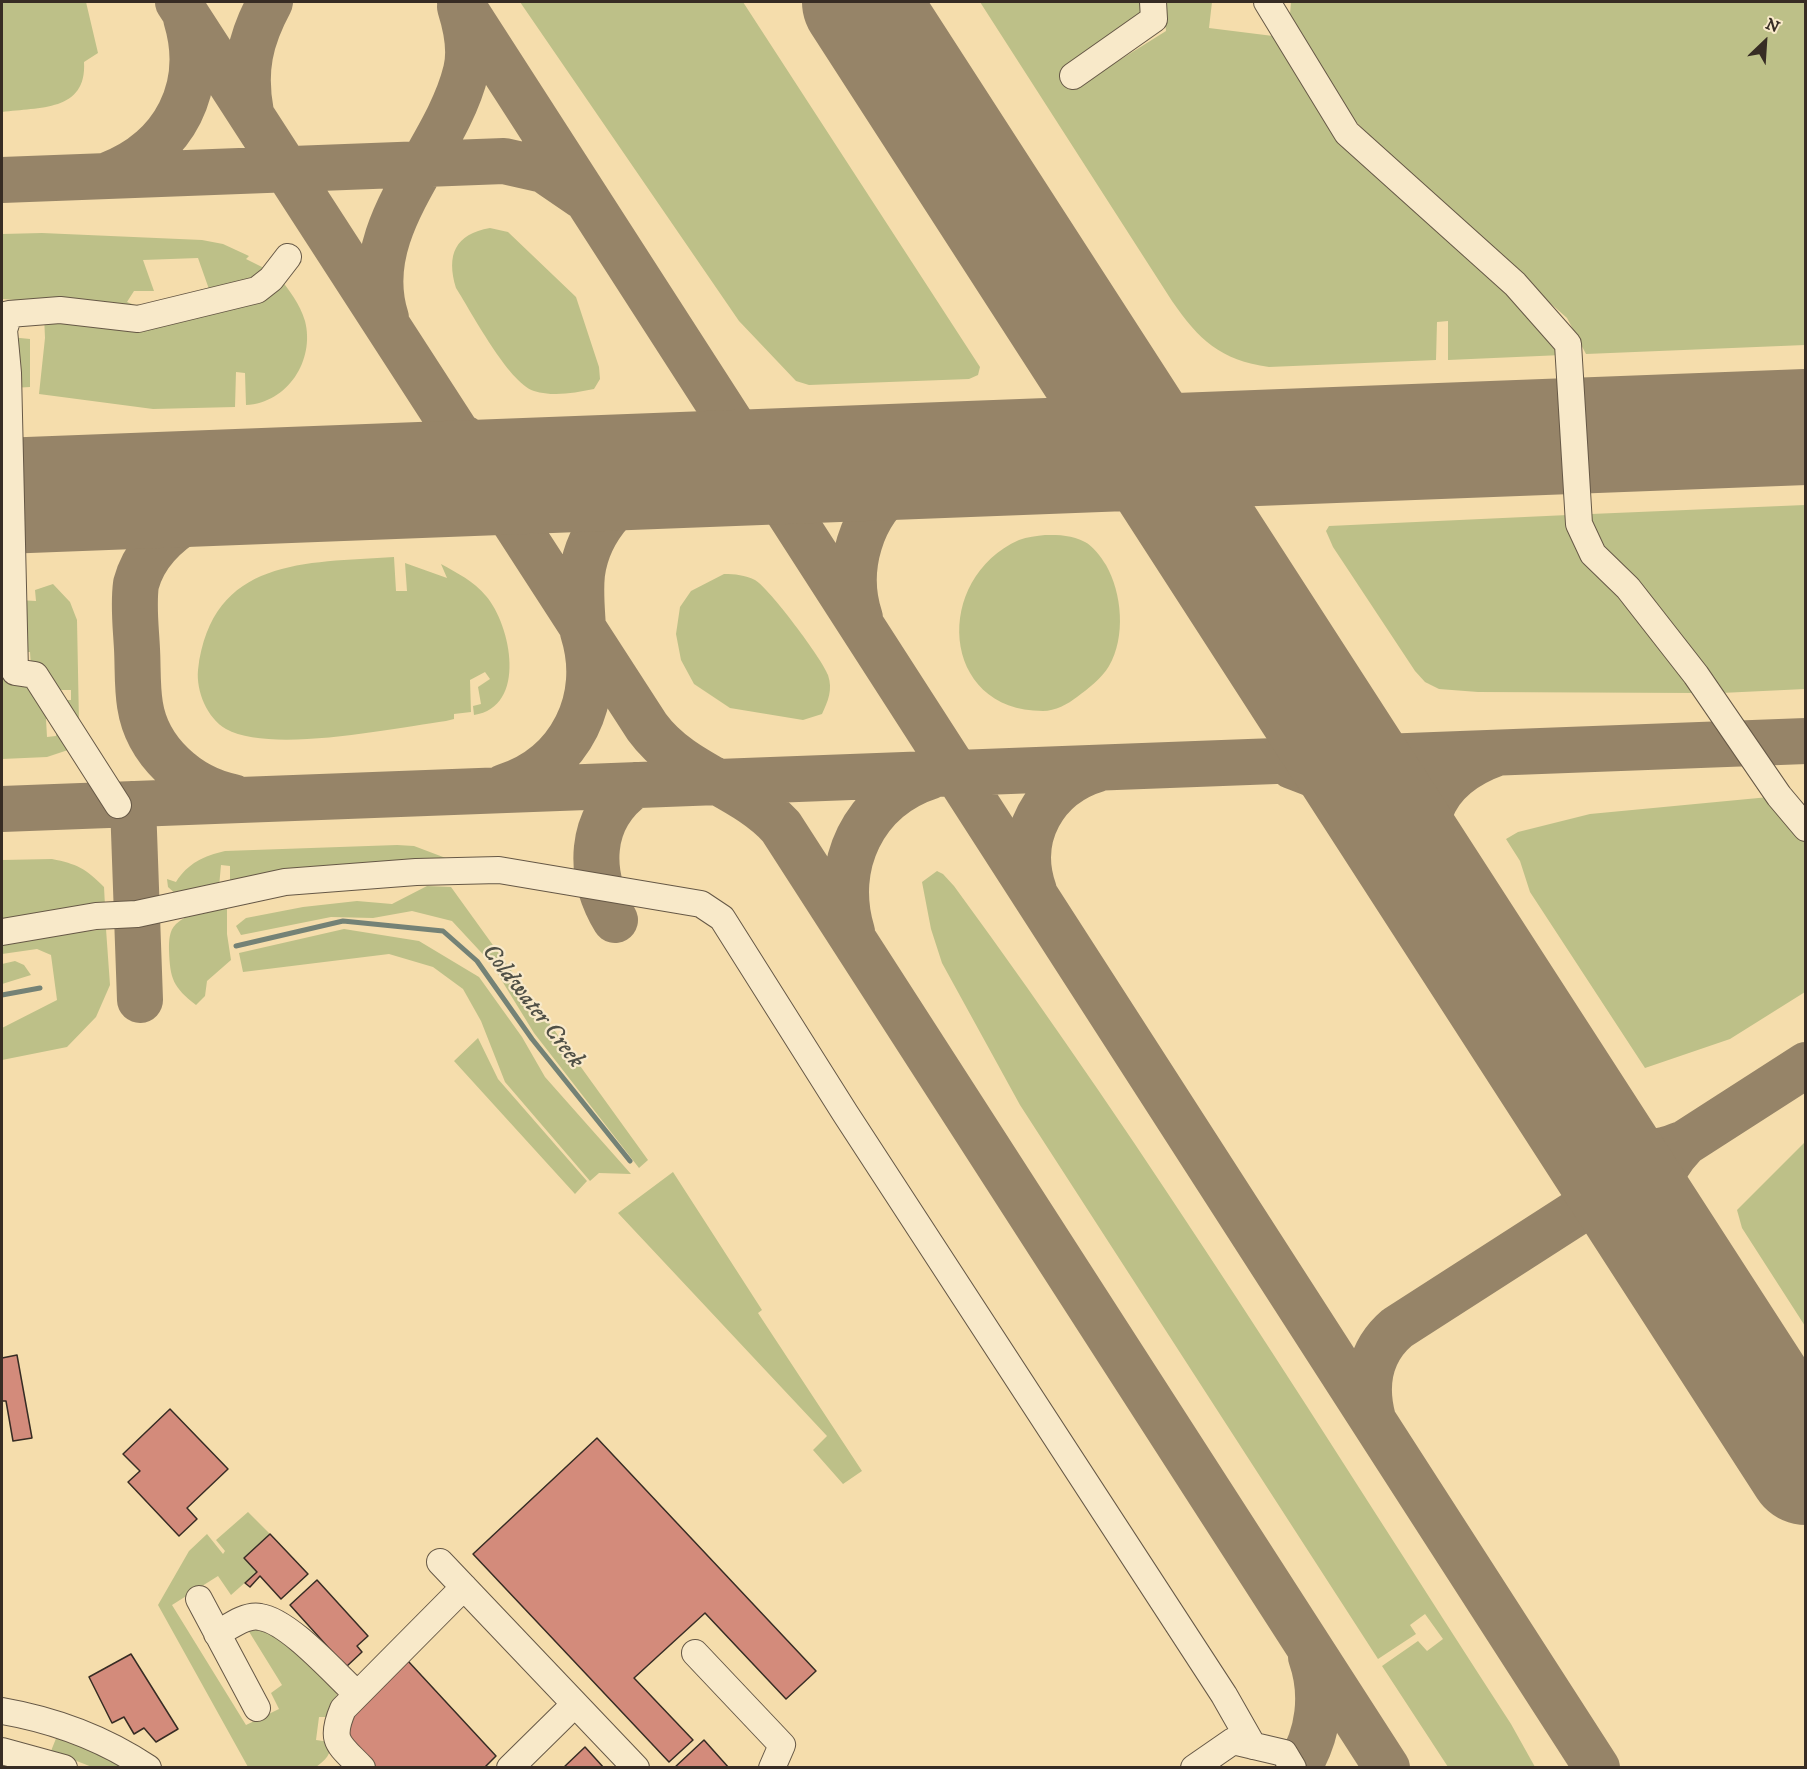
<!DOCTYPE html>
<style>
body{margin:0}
#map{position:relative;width:1807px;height:1769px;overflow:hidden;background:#f5ddac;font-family:"IM FELL DW Pica",serif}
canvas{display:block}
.frame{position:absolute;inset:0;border:3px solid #372c24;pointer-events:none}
.north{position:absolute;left:1735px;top:12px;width:60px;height:60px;-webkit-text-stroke:4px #f8e9c9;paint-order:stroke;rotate:25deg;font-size:16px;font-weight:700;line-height:24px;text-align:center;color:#372c24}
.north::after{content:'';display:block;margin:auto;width:21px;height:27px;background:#372c24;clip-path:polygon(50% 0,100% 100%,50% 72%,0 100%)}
</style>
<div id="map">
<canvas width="1807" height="1769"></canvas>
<div class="frame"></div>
<div class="north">N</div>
</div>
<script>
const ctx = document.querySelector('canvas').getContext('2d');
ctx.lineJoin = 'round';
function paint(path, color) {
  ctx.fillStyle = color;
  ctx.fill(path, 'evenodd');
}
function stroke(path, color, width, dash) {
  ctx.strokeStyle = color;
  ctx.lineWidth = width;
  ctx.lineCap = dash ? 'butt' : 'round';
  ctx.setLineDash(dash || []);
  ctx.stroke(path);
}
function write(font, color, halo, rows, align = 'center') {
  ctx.font = font + ' "IM FELL DW Pica",serif';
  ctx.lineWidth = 4.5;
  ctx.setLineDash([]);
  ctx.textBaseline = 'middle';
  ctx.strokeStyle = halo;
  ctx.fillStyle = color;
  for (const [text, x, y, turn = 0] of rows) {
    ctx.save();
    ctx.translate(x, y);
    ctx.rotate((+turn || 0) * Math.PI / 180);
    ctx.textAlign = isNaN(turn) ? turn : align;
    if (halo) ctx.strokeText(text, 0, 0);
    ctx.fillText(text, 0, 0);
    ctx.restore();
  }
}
paint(new Path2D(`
 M2,2h84l12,51 -14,9c3,50 -45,45 -82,50z
 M520,2h223l237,365 -2,8 -9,4 -160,6 -13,-4 -57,-60z
 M980,2h169l-8,17 -79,50 13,19 91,-57 -3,-29h49l-3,26 64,8 285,305 4,14 -114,5v-39l-11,1 -1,38 -167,7c-49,-7 -70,-27 -97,-66z
 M1291,2h514v343l-219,9 -19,-36 -174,-155 -40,-45 -63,-104z
 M490,228l18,4 68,65 23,70 1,12 -6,10c-20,4 -40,8 -60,2 -26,-9 -62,-78 -78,-103 -10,-33 -1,-54 34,-60z
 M42,233l160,7 21,4 26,12 -3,3 24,12 -12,12 -48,9 -12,-34 -55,2 11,31h-20l-7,11 23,9 -147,-12 -1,4v-69z
 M279,277c10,13 21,27 26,44 10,39 -17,82 -59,84l-1,-32 -9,-1 -1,35 -82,2 -114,-15 6,-56 -1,-23 88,10z
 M10,337l20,2v48l-18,1z
 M1805,505v184l-84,4 -118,-145 -11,-18 -1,-16z
 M1568,515l36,62 91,116 -217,-1 -39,-3 -14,-7 -10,-11 -82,-124 -7,-16 3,-5z
 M1045,535c15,0 27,0 40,7 8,4 16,15 21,23 16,28 20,72 3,101 -7,12 -21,23 -32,31 -9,7 -22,14 -34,14 -104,0 -110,-133 -24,-171 8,-3 18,-4 26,-5z
 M394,557l2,34h11l-2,-28 42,15 -6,-14c16,9 33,17 45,32 25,29 42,111 -12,119l-1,-9 8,-2 -3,-17 12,-8 -5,-7 -15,8 1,32 -17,2v5l-8,2c-52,7 -175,33 -220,8 -19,-11 -30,-38 -28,-59 14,-113 107,-107 196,-113z
 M724,574c11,0 21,1 31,6 14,8 68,80 73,95 5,15 0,26 -6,39l-19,6 -73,-12 -36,-24 -13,-24 -5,-26 4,-27 11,-16z
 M53,584l17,18 7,18 2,103 -23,-23h15v-10h-21l-19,-23 -1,-15h-9l-3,-52 18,1 -1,-11z
 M2,609l25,74 29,35 -10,1 1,18 9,-1v-14l12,28 -21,7 -45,2z
 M1769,797l36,45v150l-75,47 -85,29 -115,-176 -10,-31 -14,-22 12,-7 72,-18z
 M397,845l17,1 37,14 -221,25v-19l-9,-1 -2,22 -40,10 -11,-10 -1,-8 9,3c12,-19 28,-26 49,-31z
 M52,859c25,5 33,9 52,28l1,19 -103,16v-62z
 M937,871l6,3 11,12c199,271 375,557 557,838l24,43h-87l-66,-101 36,-25 9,10 16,-12 -18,-25 -15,11 6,9 -38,25 -358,-554 -78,-142 -11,-34 -9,-47z
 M427,886l24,1 197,273 -9,8 -105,-135 -43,-70 -39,-42 -40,-10 -39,7 -42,-1 -90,18 -5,-9 10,-8 57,-11 54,-6 35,3z
 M220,908l7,1v25l4,26 -24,21 -2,15 -9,9c-23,-18 -26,-26 -27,-55 0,-10 0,-19 7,-26 12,-11 29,-13 44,-16z
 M106,929l4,56 -14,32 -29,30 -65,13v-32l55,-28 -6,-45 -14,-6 -35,5v-13z
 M344,929l75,12 60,36 43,60 23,40 86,97 -32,-1 -9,8 -85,-99 -24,-61 -18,-32 -30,-22 -44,-13 -146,18 -4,-19z
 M15,961l9,4 7,10 -29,9v-20z
 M478,1038l20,41 89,102 -12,13 -121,-133z
 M1805,1142v184l-63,-98 -5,-18z
 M673,1172l89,138 -4,3 104,158 -19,13 -30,-34 14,-14 -209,-223z
 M248,1512l22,22 -13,38 -26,23 -13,-19 -46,29 74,120 33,-16 -8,-16 11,-8 -34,-55 7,-4 21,6 53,50 8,12 -1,9 -9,14h-8l-3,23 14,2c2,13 -5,18 -14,25h-68l-90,-162 31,-54 18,-17 16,20 2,-3 -9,-11z
 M57,1736l23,8 48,23h-36l-41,-16z`), '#bdc088');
stroke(new Path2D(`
 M236,946l107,-25 100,10 34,30 55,78 98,122
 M2,995l38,-7`), '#748276', 5);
stroke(new Path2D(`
 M178,2l469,725c35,48 96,58 134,100l606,941
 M460,2l1137,1766
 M251,113c-8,-43 -1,-74 19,-111
 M108,175c67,-26 99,-88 78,-157
 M2,180l502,-19 40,9 38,26
 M386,318c-29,-91 60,-164 80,-247 5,-20 0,-45 -6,-64
 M738,431c25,25 57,30 91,32
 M464,438c28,26 64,32 101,36
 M422,480l43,8 41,25
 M860,618c-16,-48 0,-106 43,-136 13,-9 30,-16 44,-24
 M583,628c-1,-18 -3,-36 -1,-54 6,-45 42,-87 86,-98 29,-7 61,-7 91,-10
 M1292,766l52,20 43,36
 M504,787c67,-21 100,-89 79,-155
 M233,797c-45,-9 -86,-46 -93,-92 -3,-18 -2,-38 -3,-56 -1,-21 -4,-43 -1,-65 16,-60 89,-86 143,-98
 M133,804l7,196
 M2,809l1804,-68
 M1034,891c-19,-54 10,-106 64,-122
 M1439,901c-27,-68 -15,-122 58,-148
 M615,920c-27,-45 -28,-101 20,-135
 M852,932c-20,-66 11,-134 79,-156
 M1575,1111c28,30 62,53 104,34
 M1663,1247c-14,-41 -9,-72 21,-103
 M1373,1419c-9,-34 -4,-67 24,-91l409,-263
 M1298,1768c21,-34 26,-74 13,-111`), '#968468', 46);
stroke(new Path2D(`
 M860,2l946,1465
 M2,496l1804,-69`), '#968468', 116);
const building = new Path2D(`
 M17,1355l15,83 -19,3 -7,-40h-4v-43z
 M170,1409l58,60 -41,39 10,11 -18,17 -51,-54 12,-11 -17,-17z
 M597,1438l219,233 -30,28 -81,-86 -71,65 59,62 -24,22 -196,-208z
 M270,1534l38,40 -27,25 -21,-23 -10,11 -5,-4 12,-11 -13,-14z
 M317,1580l51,56 -11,10 5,6 -16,15 -56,-62z
 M131,1654l47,75 -22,13 -12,-14 -10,6 -10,-17 -12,6 -23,-46z
 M408,1661l88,95 -12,12h-112l-30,-32 1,-14z
 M704,1740l25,28h-55z
 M585,1747l19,21h-41z`);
paint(building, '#d38b7b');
stroke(building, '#372c24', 1.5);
const minor = new Path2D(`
 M1267,2l80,131 168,151 53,60 11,180 14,30 35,34 68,87 83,121 27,32
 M1073,76l81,-57 -1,-17
 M118,805l-83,-130 -20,-3 -7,-299 -4,-43 5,-16 51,-4 78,9 119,-29 14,-11 17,-22
 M2,932l94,-16 41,-2 148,-32 131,-10 83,-2 202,34 21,14 123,195 379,582 29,51
 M440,1562l196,206
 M199,1599l58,109
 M217,1634c12,-7 29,-20 43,-17 29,4 74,56 97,77
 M695,1653l87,92 -10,23
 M2,1711c52,9 101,27 146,57
 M2,1751l62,17
 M362,1768c-23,-24 -33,-26 -19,-59l121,-122
 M510,1768l65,-64
 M1194,1768l39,-27 51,12 9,15`);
stroke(minor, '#665846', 28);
stroke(minor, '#f8e9c9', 26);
write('italic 24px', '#505046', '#f8e9c9', [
 ["Coldwater Creek",532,1007,52]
]);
</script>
